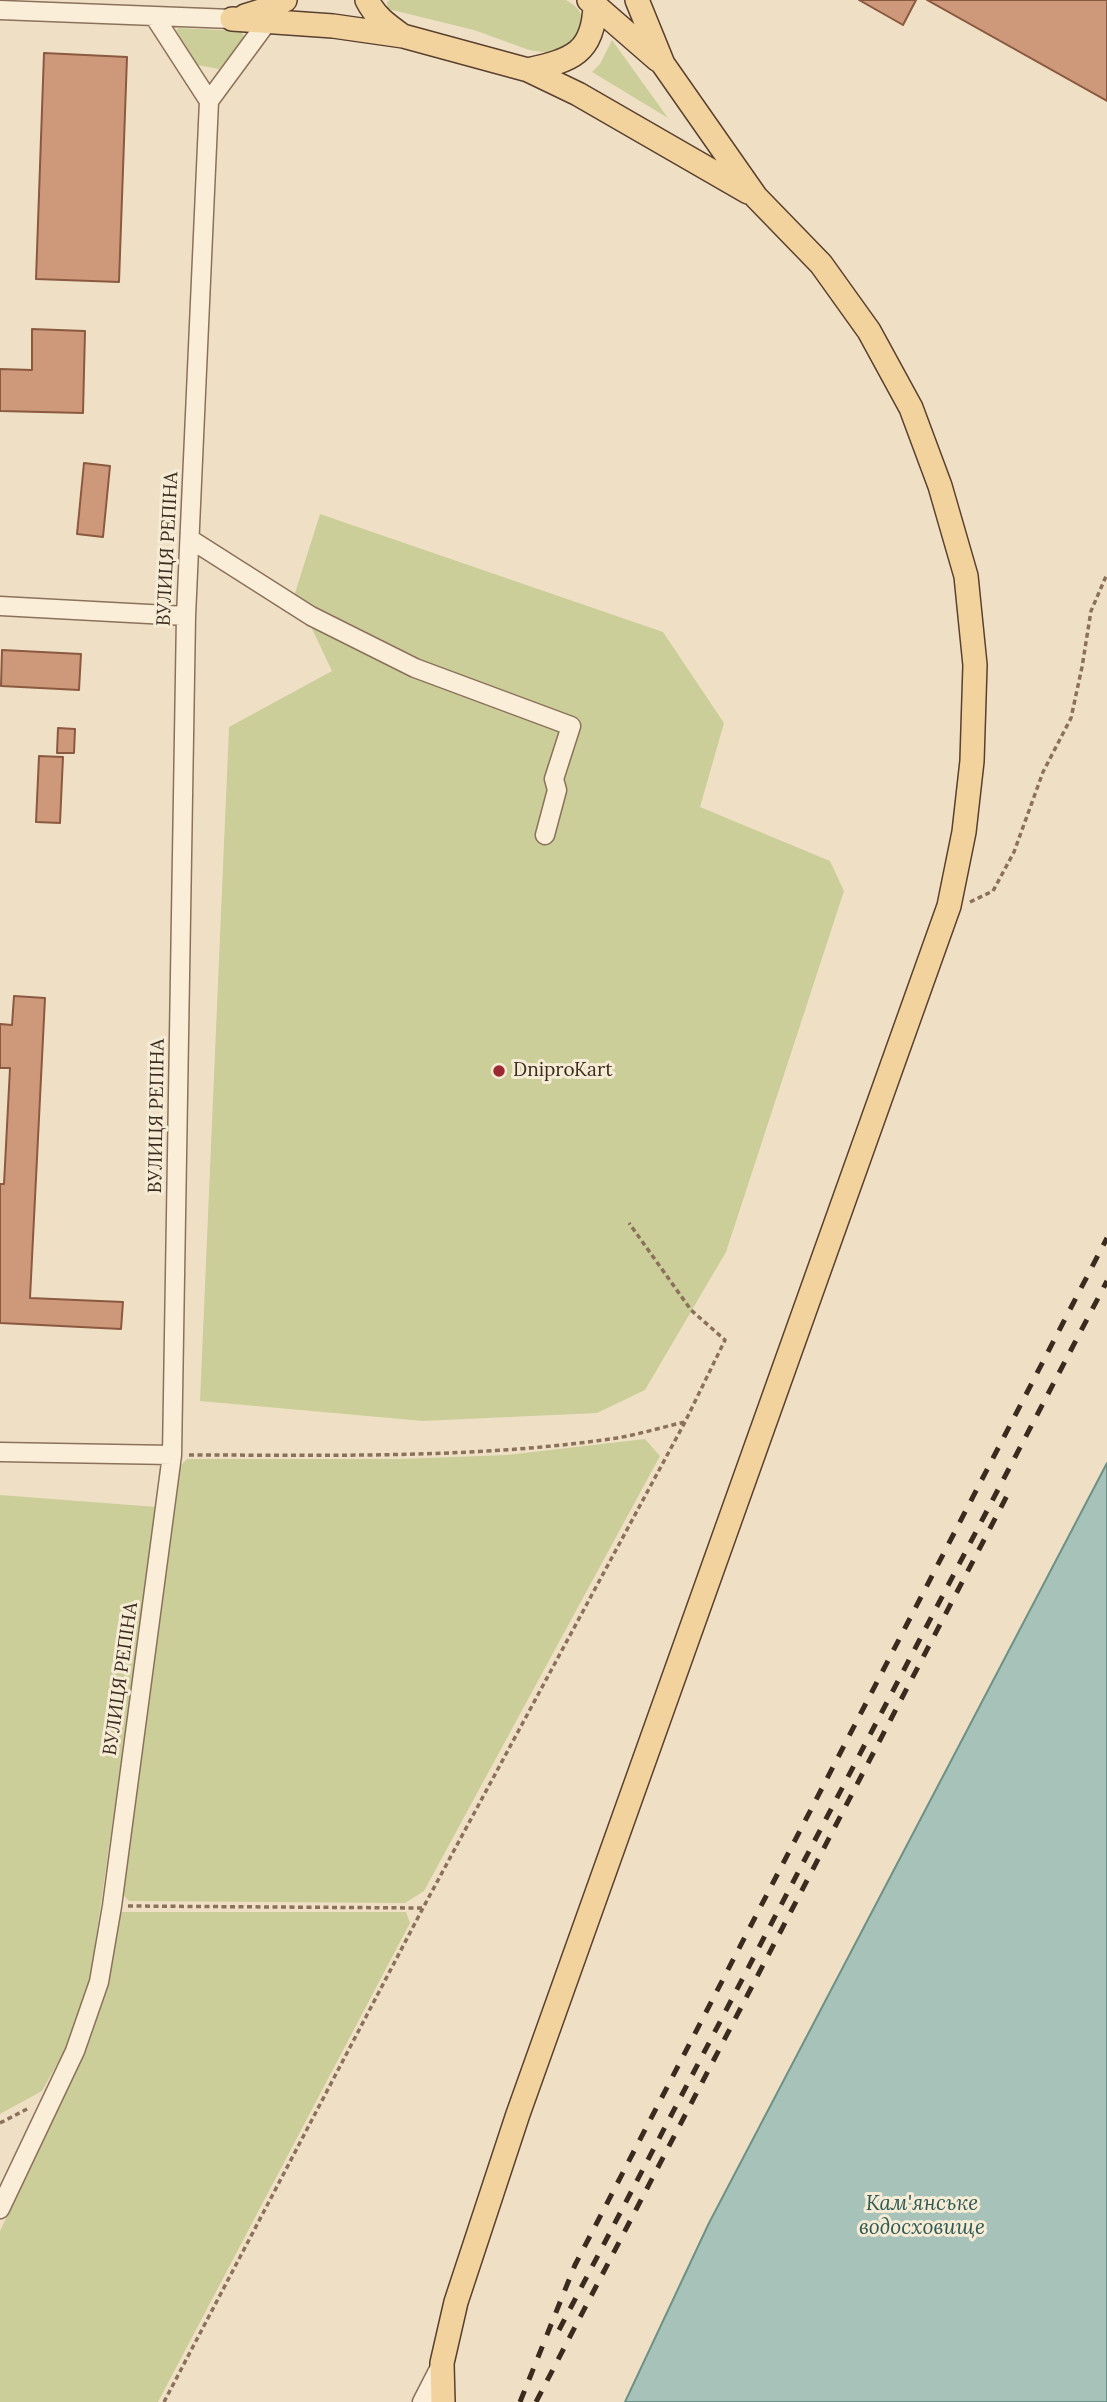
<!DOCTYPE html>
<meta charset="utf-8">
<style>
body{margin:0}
canvas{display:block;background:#efe0c5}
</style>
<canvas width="1107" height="2402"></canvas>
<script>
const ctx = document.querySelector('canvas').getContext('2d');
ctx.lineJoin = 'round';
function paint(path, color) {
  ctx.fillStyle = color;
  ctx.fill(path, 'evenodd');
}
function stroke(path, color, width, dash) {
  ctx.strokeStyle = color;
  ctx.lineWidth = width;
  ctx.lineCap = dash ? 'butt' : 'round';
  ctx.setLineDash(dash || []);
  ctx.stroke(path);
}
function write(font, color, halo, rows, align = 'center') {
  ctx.font = font + ' Lora,serif';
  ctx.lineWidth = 6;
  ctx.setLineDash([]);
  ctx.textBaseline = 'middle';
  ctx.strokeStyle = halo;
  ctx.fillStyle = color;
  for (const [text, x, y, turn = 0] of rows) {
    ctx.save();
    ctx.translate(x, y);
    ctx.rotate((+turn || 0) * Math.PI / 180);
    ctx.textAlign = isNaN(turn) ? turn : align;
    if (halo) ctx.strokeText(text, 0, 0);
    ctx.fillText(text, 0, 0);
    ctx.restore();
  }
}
paint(new Path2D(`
 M390,0h176c21,12 18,22 11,42l-27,11 -21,-3 -55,-20 -86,-21 -1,-7z
 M179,28l62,3 4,7 -26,31 -22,-4 -21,-35z
 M612,40l56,78 -76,-46 8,-8z
 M320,514l343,118 61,91 -24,84 130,54 14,30 -118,361 -81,138 -48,23 -174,8 -223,-20 29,-674 103,-56 -37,-78z
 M645,1439l15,17 -236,435 -19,12 -276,-2 -8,-8 60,-428 6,-6h212l108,-4z
 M0,1495l157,12 -67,474 -23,65 -25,45 -42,23z
 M122,1912h284l4,11 -252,479h-158v-171l84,-179 25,-69 8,-64z`), '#cbce99');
const water = new Path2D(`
 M1107,1463v939h-482l84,-179z`);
paint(water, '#a7c3b9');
stroke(water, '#6d9186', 2);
const building = new Path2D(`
 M859,0h57l-13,25z
 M927,0h180v101z
 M44,53l83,4 -8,225 -83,-3z
 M32,329l53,2 -2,82 -83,-2v-42l32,1z
 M84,463l26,3 -7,71 -26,-3z
 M2,650l79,4 -2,36 -78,-4z
 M58,728l17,1 -1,24h-17z
 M39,756l24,1 -3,66 -24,-1z
 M14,996l31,2 -15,300 93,4 -2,27 -121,-6v-139h4l6,-116h-10v-44l12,1z`);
paint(building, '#ce987a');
stroke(building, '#8b5940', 2);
const minor = new Path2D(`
 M0,10l232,9
 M209,101l59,-80
 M190,539l121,77 104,52 156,58 -17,53 3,11 -12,45
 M0,606l186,10
 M0,1452l172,3
 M0,2209l75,-158 24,-69 13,-76 60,-451 14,-839 23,-515 -55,-85
 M422,2402l20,-39`);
const major = new Path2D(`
 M367,0c8,16 19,24 33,34
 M589,0l69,60
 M245,16l22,-7 18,-9
 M232,19l101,7 70,10 125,34 50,24 170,98
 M528,70c43,-10 66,-16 67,-66
 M443,2402l-1,-39 14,-61 62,-188 431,-1208 15,-74 8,-71 3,-96 -9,-89 -26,-90 -29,-78 -42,-77 -48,-67 -65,-67 -93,-133 -26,-64`);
stroke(minor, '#8b715b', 21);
stroke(major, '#59402f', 26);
stroke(new Path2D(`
 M970,902l23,-11 21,-39 29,-80 28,-54 11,-51 9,-56 16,-37
 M189,1455c143,0 287,4 428,-17 23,-4 46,-11 68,-16
 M128,1906l295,2
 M0,2123l29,-15
 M164,2402l259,-494 262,-486 40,-82 -34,-30 -62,-87`), '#8b715b', 3.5, [5, 3.5]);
stroke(minor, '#faeed9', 18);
stroke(major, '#f3d39d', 23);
stroke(new Path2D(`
 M559,2330l548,-1049
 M520,2402l55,-137 532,-1027
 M536,2402l475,-914`), '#3b2b1f', 5, [12, 12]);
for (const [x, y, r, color] of [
 [499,1071,7,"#9b2931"]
]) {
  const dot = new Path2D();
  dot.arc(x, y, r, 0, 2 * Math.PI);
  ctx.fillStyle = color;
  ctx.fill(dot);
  stroke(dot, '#f6ebd5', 2.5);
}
write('19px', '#3b2b1f', '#f6ebd5', [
 ["ВУЛИЦЯ РЕПІНА",168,549,-87],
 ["ВУЛИЦЯ РЕПІНА",157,1116,-89],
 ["ВУЛИЦЯ РЕПІНА",121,1679,-82]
]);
write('19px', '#3b2b1f', '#f6ebd5', [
 ["DniproKart",513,1071]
], 'left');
write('italic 21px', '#2e5b55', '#f6ebd5', [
 ["Кам'янське",922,2204],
 ["водосховище",922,2228]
]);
</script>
